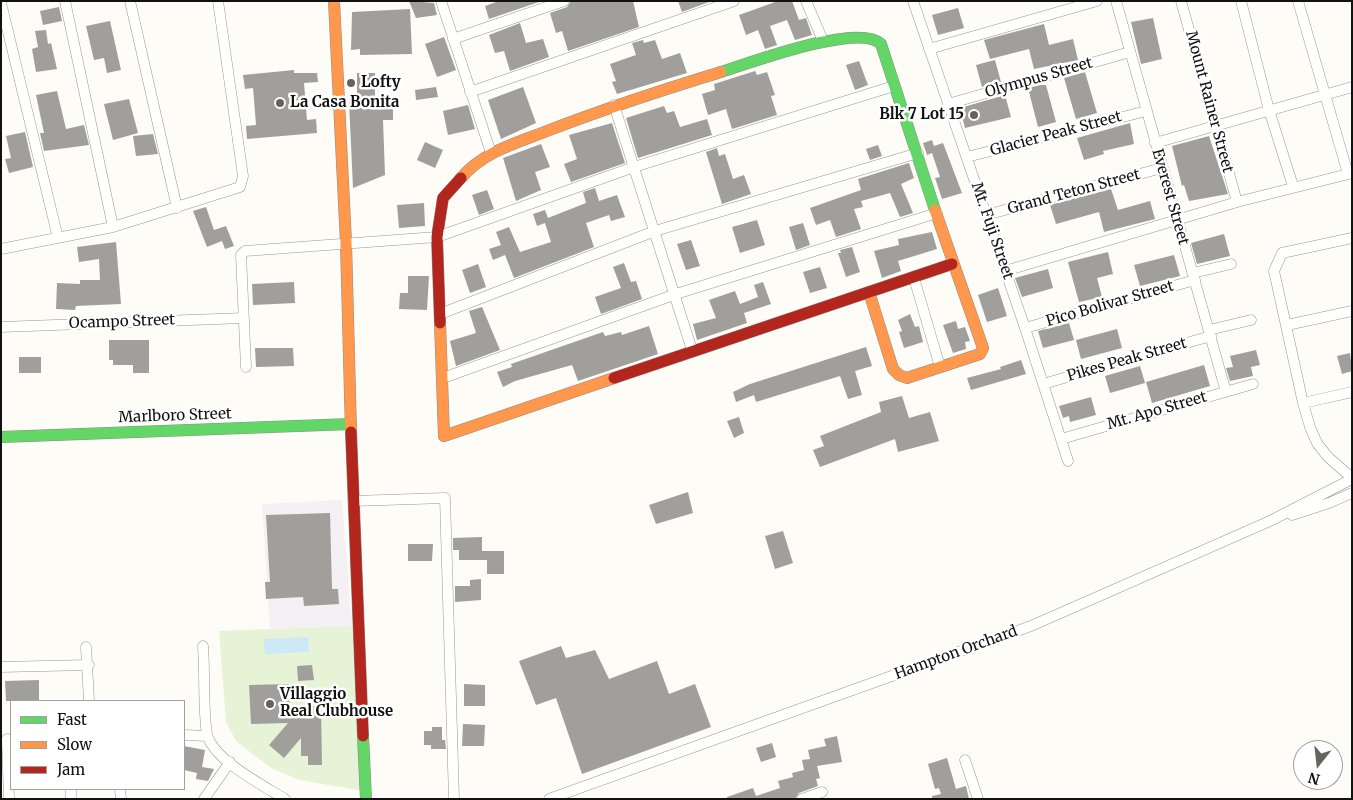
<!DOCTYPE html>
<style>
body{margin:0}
#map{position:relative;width:1353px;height:800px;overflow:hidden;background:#fdfcf7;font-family:Merriweather,serif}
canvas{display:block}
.frame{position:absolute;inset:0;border:2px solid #111;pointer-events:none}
.legend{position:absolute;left:10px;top:700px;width:175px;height:90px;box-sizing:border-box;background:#fff;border:1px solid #a0a0a0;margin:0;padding:6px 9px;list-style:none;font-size:15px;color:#111}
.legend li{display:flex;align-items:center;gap:10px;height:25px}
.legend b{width:25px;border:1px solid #a0a0a0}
.north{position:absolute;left:1293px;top:740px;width:50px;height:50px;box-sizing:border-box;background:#fff;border:1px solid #a0a0a0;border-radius:50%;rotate:196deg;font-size:14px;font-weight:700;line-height:20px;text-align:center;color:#111}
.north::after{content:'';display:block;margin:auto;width:18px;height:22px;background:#646362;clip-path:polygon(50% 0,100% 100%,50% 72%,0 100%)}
</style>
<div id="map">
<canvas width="1353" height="800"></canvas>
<div class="frame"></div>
<ul class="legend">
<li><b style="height:6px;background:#63d668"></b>Fast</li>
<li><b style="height:6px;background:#ff974d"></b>Slow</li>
<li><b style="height:6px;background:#b3261e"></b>Jam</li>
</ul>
<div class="north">N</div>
</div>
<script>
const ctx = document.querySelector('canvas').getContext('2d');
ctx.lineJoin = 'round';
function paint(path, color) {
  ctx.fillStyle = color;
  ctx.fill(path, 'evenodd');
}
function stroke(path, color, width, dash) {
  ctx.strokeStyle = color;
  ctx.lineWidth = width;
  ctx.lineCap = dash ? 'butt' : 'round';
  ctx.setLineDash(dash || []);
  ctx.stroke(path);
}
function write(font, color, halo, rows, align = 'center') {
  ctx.font = font + ' Merriweather,serif';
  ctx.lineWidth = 5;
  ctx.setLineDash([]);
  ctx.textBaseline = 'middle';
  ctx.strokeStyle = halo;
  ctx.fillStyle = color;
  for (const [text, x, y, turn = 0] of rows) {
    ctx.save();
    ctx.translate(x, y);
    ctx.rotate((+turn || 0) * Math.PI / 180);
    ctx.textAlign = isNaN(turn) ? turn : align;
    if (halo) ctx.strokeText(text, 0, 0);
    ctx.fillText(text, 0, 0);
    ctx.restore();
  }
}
paint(new Path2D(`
 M342,500l10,126 -82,3 -8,-125z`), '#f5f0f3');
paint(new Path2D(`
 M352,626l12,165 -65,-11 -28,-12 -35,-27 -10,-19 -7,-91z`), '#e7f3d7');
paint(new Path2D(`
 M308,637l1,15 -44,2 -1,-15z`), '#cde8f7');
paint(new Path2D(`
 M409,1l25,2 3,12 -21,3z
 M499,1h43l-53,18 -4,-13z
 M571,1h62l6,26 -71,24 -6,-20 -6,2 -6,-20 17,-6z
 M678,1h31v1l-27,10z
 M778,1h14l7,19 7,-2 6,17 -17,5 -8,-20 -17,6 7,19 -12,4 -7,-19 -12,5 -7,-20z
 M59,7l3,14 -19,4 -3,-14z
 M958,8l6,20 -26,7 -6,-20z
 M410,9l2,45 -52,1v-6l-9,1 1,-38z
 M1153,18l9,41 -21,5 -10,-42z
 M110,21l11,49 -14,3 -3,-15 -10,2 -8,-34z
 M520,23l6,20 17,-4 6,18 -39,14 -6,-20 -9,2 -6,-18z
 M1044,24l5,21 24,-6 5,21 -44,9 -5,-20 -39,10 -6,-19z
 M46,30l2,14 3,-1 6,26 -21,3 -4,-23 6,-2 -3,-16z
 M444,37l12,33 -19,7 -12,-33z
 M643,40l1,3 11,-3 7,19 18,-6 7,20 -70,21 -5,-12 4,-1 -6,-17 26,-9 -4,-12z
 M995,60l6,22 -19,5 -6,-22z
 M859,61l9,24 -13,5 -9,-25z
 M294,70v3h23l1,9 -14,1 3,37 9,-1 1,14 -70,6 -1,-13 10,-1 -3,-37 -8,1 -2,-14z
 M755,71l2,4 10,-3 8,23 -4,1 6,19 -45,14 -6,-20 -18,6 -6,-21 13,-4 -1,-6z
 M1085,72l12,41 -21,6 -12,-41z
 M357,73h18v36l18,-1v12h-10l2,55 -32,13 -4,-87h8z
 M1041,85h5l10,37 -18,5 -10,-39z
 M436,87l2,10 -22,3 -1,-10z
 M523,87l13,36 -35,16 -13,-39z
 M57,91l9,38 18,-4 5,20 -45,6 -4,-18h4l-8,-38z
 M1005,95l6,22 -46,11 -5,-20z
 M129,99l9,34 -25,7 -9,-36z
 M468,105l7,24 -27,6 -5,-24z
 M664,106l3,7 7,-2 6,16 27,-8 5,16 -74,23 -12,-40z
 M612,123l13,40 -54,19 -7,-18 13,-5 -8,-24z
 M1130,123l4,21 -31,7 1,3 -20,6 -7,-22z
 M25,132l8,35 -24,6 -4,-14 6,-1 -5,-22z
 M153,134l5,20 -22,2 -3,-20z
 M1209,136l19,58 -39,7 -5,-16 -2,1 -10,-40z
 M932,140l2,6 9,-3 19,50 -20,6 -7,-21 5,-1 -8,-24 -5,2 -4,-12z
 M425,142l18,8 -8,18 -18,-8z
 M541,144l9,23 -15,5 6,18 -25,11 -13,-43z
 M878,145l4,11 -12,4 -4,-11z
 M717,148l2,8 6,-2 8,25 11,-4 7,19 -29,10 -16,-52z
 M909,163l5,15 -13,6 12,29 -13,4 -10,-24 -29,8 2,6 -9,2 7,20 -25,8 -6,-17 -14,5 -6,-17 51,-18 -3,-11z
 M595,188l4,13 18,-6 8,22 -14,4 -2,-6 -23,8 8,24 -80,31 -9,-23 -12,5 -4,-11 12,-4 -5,-13 13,-5 11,25 31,-10 -6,-19 -8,3 -4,-12 12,-4 3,8 38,-15 -3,-11z
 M1111,189l7,21 32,-9 5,18 -51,13 -5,-20 -43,12 -6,-19z
 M487,190l7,19 -15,6 -7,-20z
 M424,203l1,23 -26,2 -2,-23z
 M206,207l8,23 12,-4 8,20 -9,3 -3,-8 -15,6 -14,-36z
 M757,220l8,25 -25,8 -8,-26z
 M803,223l7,22 -14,5 -7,-23z
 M932,232l5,17 -39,12 3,10 -19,7 -8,-27 25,-6 -1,-6z
 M1224,234l6,22 -33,8 -6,-21z
 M691,240l9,26 -14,4 -9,-26z
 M116,242l5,62 -45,2 -1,4 -19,-1 1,-26 23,1v-4h20l-1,-21 -20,3 -2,-15z
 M852,247l8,25 -14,5 -8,-24h3l-1,-3z
 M1108,252l5,22 -16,4 5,19 -23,5 -11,-40z
 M1174,255l6,21 -40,10 -6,-21z
 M624,263l7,19 5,-1 6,18 -41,15 -6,-17 26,-9 -8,-21z
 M478,264l8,23 -16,6 -8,-23z
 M820,267l7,21 -17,5 -7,-21z
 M1048,269l5,19 -31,9 -7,-19z
 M408,276h21l-2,34 -28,-1 1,-16h8z
 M294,282l1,21 -42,2 -1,-21z
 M763,282l8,22 -27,9 3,10 -50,17 -4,-16 23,-6 -7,-18 26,-9 5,13 18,-7 -4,-12z
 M998,288l9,28 -20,6 -9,-27z
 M482,307l18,43 -44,16 -6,-25 26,-8 -7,-22z
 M910,314l5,13 4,-1 4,16 -19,6 -5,-16 3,-1 -4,-11z
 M956,321l2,8 7,-2 5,14 -5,1 1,7 -13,4 -10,-28z
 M1069,323l5,17 -31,8 -5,-17z
 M649,326l9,28 -80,27 -6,-16 -57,16 -12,6 -6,-15 15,-5 -1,-3 92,-32 2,4 16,-4 1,3z
 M1117,329l5,19 -41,11 -5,-19z
 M109,340h40v33h-16v-8h-20v-5h-4z
 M866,347l6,19 -17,5 7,24 -14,4 -8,-23 -84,26 -2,-7 -18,7 -3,-10 17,-8z
 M255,348h38l1,18 -38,1z
 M1256,350l4,15 -9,2 2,9 -23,5 -4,-13 7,-1 -3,-11z
 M1350,353l2,18 -10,3 -5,-18z
 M19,357h22v16h-22z
 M1021,360l5,14 -55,16 -4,-12 34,-9 -1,-2z
 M1204,365l6,21 -58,17 -6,-21z
 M1140,366l5,17 -35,10 -5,-17z
 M902,396l7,22 21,-6 9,29 -41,11 -3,-13 -75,28 -7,-17 11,-4 -4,-10 61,-24 -2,-10z
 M1091,397l5,18 -26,7 -1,-6 -6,2 -4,-12z
 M739,417l5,16 -10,5 -7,-17z
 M688,492l5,21 -37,11 -7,-19z
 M330,513l2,76h6l1,15 -35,2 -1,-9 -37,2 -1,-17h5l-4,-67z
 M783,531l10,32 -18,6 -10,-33z
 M482,537v14h22v23h-17v-14h-28v-10h-6v-12z
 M408,544h25l-1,17h-24z
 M481,579v21l-26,2v-16h15v-6z
 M561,646l5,12 29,-8 14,29 48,-18 12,33 26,-10 16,43 -129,47 -26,-76 -20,7 -17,-44z
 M312,665l2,15 -16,1 -1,-15z
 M39,680v21h-33l-1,-20z
 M289,684l1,23 31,-1 1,59h-14v-9h-7v-18l-17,20 -15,-13 19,-22 -37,1 -2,-39z
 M464,684l21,1v21h-21z
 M463,724l22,1 -1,21h-22z
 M432,727h10v13h3l1,9h-15v-4h-7v-14h8z
 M837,736l5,26 -25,4 3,12 -4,1 2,7 -19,7 -4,6h-68v-2l26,-9 3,8 24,-8 -2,-7 15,-4 -1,-4 12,-3 -2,-10 8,-1 -2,-9 18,-4 -2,-7z
 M772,743l4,14 -15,5 -5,-14z
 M184,746l21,4 -3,17 12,2 -6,12 -12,-2 1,-6 -13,-3z
 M947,758l9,31 10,-3 3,13h-37v-3l9,-2 -2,-6 -4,1 -7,-25z`), '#a19f9c');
const street = new Path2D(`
 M65,1l48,226
 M130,1l47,207
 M441,1l50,152
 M806,1l17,40
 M913,1l112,327 43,133
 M1116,1l110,391
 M1181,1l56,201
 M1241,1l28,109 24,76
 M1298,1l50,173
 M1,3l57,235
 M453,39l111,-38
 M929,49l168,-48
 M470,92l264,-91
 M948,104l182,-52
 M614,105l78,245
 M1155,143l197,-56
 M967,157l179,-46
 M986,215l176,-47
 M1352,238l-70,15 -8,18 29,132 7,24 7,16 11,14 24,21
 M1,249l112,-22 127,-40 3,-11 -25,-175
 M1005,271l232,-69 115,-29
 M1193,273l38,-9
 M914,278l26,89
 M440,314l215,-83 263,-78
 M1287,325l65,-14
 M1,327l243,-9
 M1025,328l170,-48
 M1209,330l42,-10
 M246,367l-5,-112 4,-4 192,-14 197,-70 260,-81
 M443,378l233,-84 261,-81
 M1043,384l168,-48
 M1303,403l49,-11
 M1061,439l192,-55
 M353,501l92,-3 9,301
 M1292,515l37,-12 23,-10
 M203,646c2,25 0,65 4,88 6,26 57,52 78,65
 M86,647l3,54
 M1,667l88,-2
 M184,735l23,1
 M7,739l2,60
 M965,760l13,39
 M71,789v10
 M120,789l1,10
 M204,799l26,-37
 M549,799l482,-173 239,-105 82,-42
 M802,799l20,-7`);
const fast = new Path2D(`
 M721,72c29,-9 138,-50 160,-28l54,166
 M1,437l350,-13
 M363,736l3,63`);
const slow = new Path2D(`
 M334,1l12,242 5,189
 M461,178c22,-26 55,-35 86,-47 57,-22 115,-41 174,-59
 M869,292l24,77 6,6 8,3 73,-24 3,-6 -48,-138
 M440,323l4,113 170,-58`);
const jam = new Path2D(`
 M440,323l-3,-86 6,-39 18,-20
 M614,378l338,-114
 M351,432l12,304`);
stroke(street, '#979795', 11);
stroke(fast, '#8e8d8b', 12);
stroke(slow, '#8e8d8b', 12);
stroke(jam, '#8e8d8b', 12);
stroke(street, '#fffffe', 10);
stroke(fast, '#63d668', 11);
stroke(slow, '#ff974d', 11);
stroke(jam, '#b3261e', 11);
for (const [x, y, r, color] of [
 [351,83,5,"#646362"],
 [280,103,5,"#646362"],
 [974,115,5,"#646362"],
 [270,704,5,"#646362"]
]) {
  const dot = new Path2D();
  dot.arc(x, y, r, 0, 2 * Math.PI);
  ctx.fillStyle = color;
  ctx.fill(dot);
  stroke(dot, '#fff', 2);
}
write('15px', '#111', '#fff', [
 ["Olympus Street",1039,78,-16],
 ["Mount Rainer Street",1209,102,75],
 ["Glacier Peak Street",1056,134,-15],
 ["Grand Teton Street",1074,192,-15],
 ["Everest Street",1170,197,74],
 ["Mt. Fuji Street",992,231,71],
 ["Pico Bolivar Street",1110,304,-16],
 ["Ocampo Street",122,322,-2],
 ["Pikes Peak Street",1127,360,-16],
 ["Mt. Apo Street",1157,411,-16],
 ["Marlboro Street",175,416,-2],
 ["Hampton Orchard",956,653,-20]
]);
write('bold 15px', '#111', '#fff', [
 ["Lofty",361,83],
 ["La Casa Bonita",290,103],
 ["Blk 7 Lot 15",964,115,"right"],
 ["Villaggio",280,695],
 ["Real Clubhouse",280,712]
], 'left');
</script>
